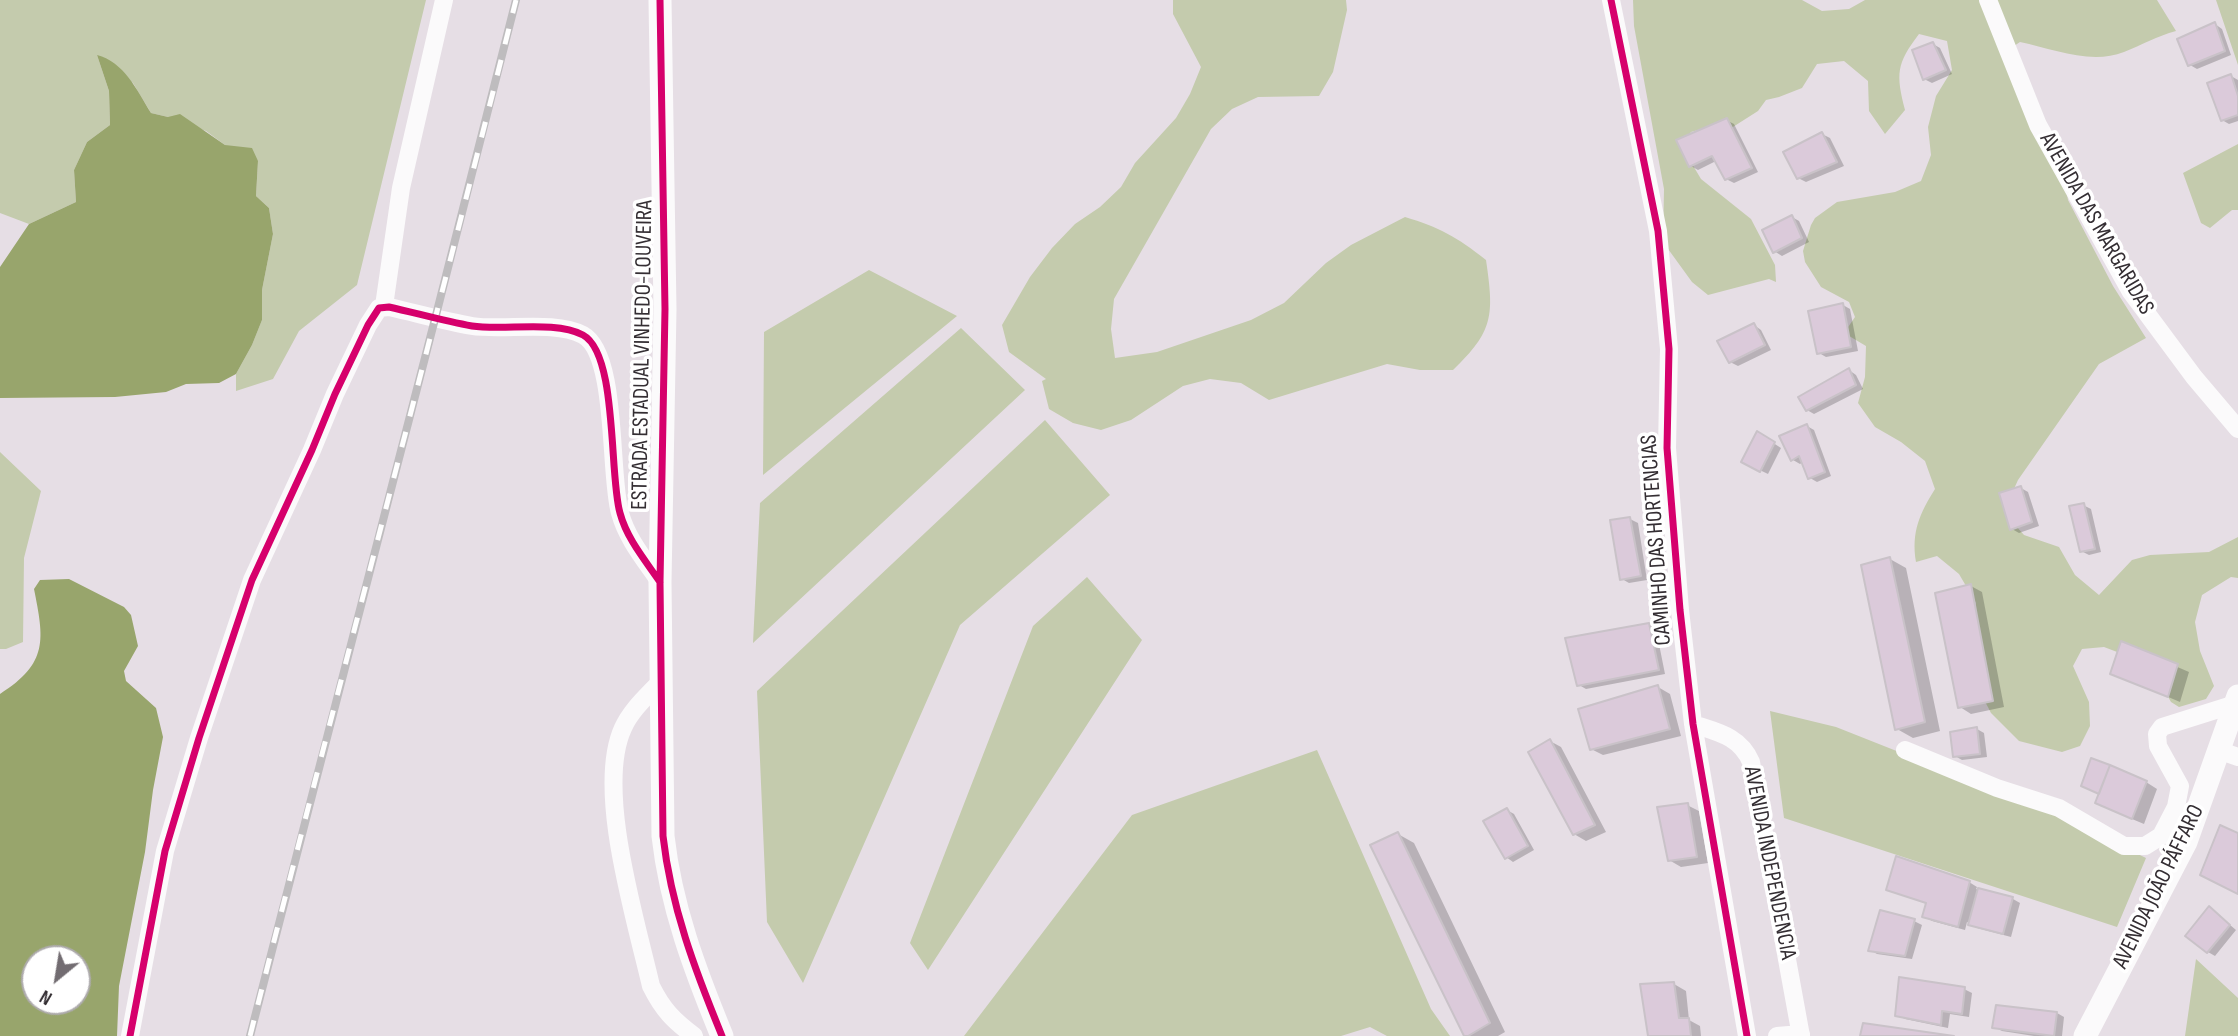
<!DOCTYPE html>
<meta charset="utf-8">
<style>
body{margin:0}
#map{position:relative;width:2238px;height:1036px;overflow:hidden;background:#e6dee5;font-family:"Sofia Sans Condensed",sans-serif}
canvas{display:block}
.north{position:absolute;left:21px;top:945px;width:70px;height:70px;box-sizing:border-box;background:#fff;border:2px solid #aeabad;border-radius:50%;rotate:210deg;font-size:19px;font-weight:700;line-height:28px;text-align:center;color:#342e33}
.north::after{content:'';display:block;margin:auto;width:24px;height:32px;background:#726c71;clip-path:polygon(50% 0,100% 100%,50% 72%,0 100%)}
</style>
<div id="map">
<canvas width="2238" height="1036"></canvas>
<div class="north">N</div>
</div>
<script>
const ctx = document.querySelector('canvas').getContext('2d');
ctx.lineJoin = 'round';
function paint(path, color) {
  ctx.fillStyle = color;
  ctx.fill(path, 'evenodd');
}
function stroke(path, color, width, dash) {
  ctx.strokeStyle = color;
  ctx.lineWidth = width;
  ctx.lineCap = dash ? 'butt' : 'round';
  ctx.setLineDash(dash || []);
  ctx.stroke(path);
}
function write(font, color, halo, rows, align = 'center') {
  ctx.font = font + ' "Sofia Sans Condensed",sans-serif';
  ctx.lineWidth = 7;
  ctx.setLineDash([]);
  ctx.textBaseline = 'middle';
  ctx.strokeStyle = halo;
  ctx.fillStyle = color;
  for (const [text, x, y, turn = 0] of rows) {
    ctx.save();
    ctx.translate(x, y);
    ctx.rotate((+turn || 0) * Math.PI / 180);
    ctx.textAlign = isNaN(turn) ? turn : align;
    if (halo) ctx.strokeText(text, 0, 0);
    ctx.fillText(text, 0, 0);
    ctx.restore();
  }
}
paint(new Path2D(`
 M0,0h426l-69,285 -58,46 -26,48 -37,12v-17l16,-29 10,-25v-30l11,-56 -4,-26 -13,-12 2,-35 -33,-16 -19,-14 -38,-14 -17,-4 -18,-30 -36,-28 12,36 1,34 -23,17 -13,28 2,32 -47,22 -29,-11z
 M1173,0h173l1,10 -14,62 -14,24 -61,1 -26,12 -21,20 -97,170 -3,30 4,29 42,-6 94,-32 33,-17 42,-40 25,-18 54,-28c34,10 52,20 81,43 8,55 8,71 -33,110h-33l-33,-6 -118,36 -28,-17 -31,-4 -27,7 -52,34 -30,10 -28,-7 -24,-14 -7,-28 4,-2 -37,-27 -7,-27 28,-48 22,-29 23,-24 25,-17 21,-20 14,-24 41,-45 14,-24 11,-27 -28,-53z
 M1633,0h169l20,11 27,-2 16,-9h292l19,31c-19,5 -34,14 -52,21 -33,13 -71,-3 -104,-10l-6,4 49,124 5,30 45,86 33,52 -47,26 -81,116 -10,22 1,16 15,17 35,12 16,28 24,20 33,-35 18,-5 59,-3 29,-15v41l-7,-1 -29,18 -7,27 5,29 14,35 -8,13 -27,8 -8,-5 -14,-25 -24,-19 -29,-11 -22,2 -9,17 16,36 1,24 -10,20 -18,6 -43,-11 -28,-28 -11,-21 -6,-35 2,-54 -17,-29 -22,-18 -21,6c-5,-30 4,-49 19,-73l-10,-28 -24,-19 -26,-15 -17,-24 7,-26 1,-31 -22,-13 11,-16 -6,-15 -28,-15 -16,-25 -2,-11 8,-26 4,-7 22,-16 58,-10 26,-11 10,-26 -3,-28 8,-31 16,-26 -5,-29 -28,-7c-23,30 -23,40 -14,76l-20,24 -16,-23 -1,-30 -24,-20 -27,3 -15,24 -23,9 -13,3 -8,11 -33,21 -12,-6 -22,6 -9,15 19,32 50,40 24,46 1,17 -7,-3 -61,16 -16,-13 -29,-40 1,-53 -30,-163z
 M2216,0h22v65z
 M2238,144v66h-6l-22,18 -9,-5 -18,-50z
 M869,270l88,46 -194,159 1,-143z
 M961,328l64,62 -272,253 7,-140z
 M1045,420l65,75 -150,130 -157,358 -36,-61 -10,-231z
 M0,452l41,39 -17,67 -1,84 -17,7h-6z
 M1087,577l55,63 -214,330 -18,-27 123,-317z
 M1770,711l66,16 217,86 93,45 -29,69 -333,-109z
 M1317,750l114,259 19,27h-63l-17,-9 -29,9h-377l168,-221z
 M2196,959l42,39v38h-53z`), '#c4cbad');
paint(new Path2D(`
 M97,55c27,7 40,35 54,58l17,4 12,-3 45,31 27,3 6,13 -2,35 13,12 4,26 -11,56v30l-10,25 -16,29 -17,9 -33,1 -20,8 -51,5 -115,1v-131l29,-43 47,-22 -2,-32 13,-28 23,-17 -1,-34z
 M69,579l55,28 7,8 7,31 -14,25 2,10 30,27 7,29 -10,53 -8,62 -26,134 -2,50h-117v-342c49,-31 44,-55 34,-105l6,-9zM35,959h42v42h-42z`), '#98a56c');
paint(new Path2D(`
 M2215,24l7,5 9,26 -34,14 -7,-4z
 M1933,44l7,4 12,26 -20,9 -8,-4z
 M2231,76l7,4v41l-9,3 -7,-4z
 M1726,120l8,4 24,48 -24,11 -8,-4 -10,-18 -18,9 -7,-4z
 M1822,134l8,4 14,28 -38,16 -8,-4z
 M1792,217l7,4 10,21 -27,14 -8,-5z
 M1843,305l7,4 8,42 -32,6 -7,-4z
 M1754,325l7,5 10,20 -33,16 -8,-4z
 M1849,370l7,5 7,14 -49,25 -7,-4z
 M1807,426l7,4 17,46 -14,6 -7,-4 -7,-16 -3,2 -7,-4 -11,-24z
 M1758,433l23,15 -13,26 -25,-12z
 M2021,488l7,4 11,34 -20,7 -7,-4z
 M2083,505l8,4 10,43 -12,3 -8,-4z
 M1630,519l8,4 9,57 -18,3 -7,-4z
 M1890,559l16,9 34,163 -27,7 -16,-9z
 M1971,586l11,6 22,115 -33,7 -11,-7z
 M1648,624l8,5 9,45 -79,15 -7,-4z
 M2122,643l67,29 -9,30 -68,-29z
 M1658,687l12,7 11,42 -78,19 -12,-6z
 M1977,729l7,4 3,24 -25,3 -7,-4z
 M1550,741l11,6 45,85 -20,9 -12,-7z
 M2146,782l11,7 -13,35 -36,-15z
 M1687,805l12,6 9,52 -27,4 -12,-7z
 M1507,810l7,4 20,36 -21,12 -7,-5z
 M1398,834l16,9 91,189 -7,4h-32z
 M1969,882l8,5 -1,2 37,10 7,4 -9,34 -34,-9 -10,-6 -2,8 -33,-9 -8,-5 3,-12 -39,-14z
 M2210,908l26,22 -21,26 -7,-4z
 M1914,921l8,4 -10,34 -35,-5 -7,-4z
 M1674,984l12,7 3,29 11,6 1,10h-51z
 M1964,989l8,4 -3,24 -19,-3 -2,14 -43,-9 -8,-4z
 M2057,1013l7,4 -2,19h-28l-32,-5 -8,-4z`), '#0003');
const building = new Path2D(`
 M2215,22l10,29 -37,15 -11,-27z
 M1933,42l13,28 -23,10 -11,-30z
 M2231,74l7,22v19l-17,6 -14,-38z
 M1727,118l25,50 -27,12 -13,-24 -23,11 -13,-27z
 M1822,132l15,30 -40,17 -14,-27z
 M1792,215l10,23 -29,15 -11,-23z
 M1843,303l8,44 -34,7 -9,-43z
 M1754,323l11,22 -36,18 -12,-22z
 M1849,368l7,17 -50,26 -8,-14z
 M1807,424l18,48 -17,7 -9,-23 -8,5 -12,-25z
 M1757,431l18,11 -15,30 -19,-10z
 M2021,486l11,36 -22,8 -11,-37z
 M2084,503l11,46 -15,3 -11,-46z
 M1630,517l11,59 -21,4 -10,-60z
 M1890,557l35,165 -30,8 -34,-165z
 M1971,584l22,117 -35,7 -23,-115z
 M1649,623l10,47 -82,16 -12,-48z
 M2121,641l57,23 -10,33 -58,-23z
 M1658,685l12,44 -80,21 -12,-41z
 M1977,727l3,27 -27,3 -3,-25z
 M1550,739l45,86 -22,10 -45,-83z
 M2091,758l19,7 -11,29 -18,-8z
 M2110,765l37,16 -15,38 -37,-16z
 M1688,803l9,54 -29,4 -11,-54z
 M1507,808l21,38 -23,13 -22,-38z
 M2220,825l18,8v61l-38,-19z
 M1398,832l92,191 -22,13h-4l-94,-191z
 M1896,856l74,25 -12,46 -36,-10 4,-14 -40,-13z
 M1978,888l35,9 -10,37 -35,-9z
 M2209,906l21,19 -23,28 -22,-17z
 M1880,910l35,9 -10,37 -37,-5z
 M1899,977l66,10 -3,27 -20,-3 -1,14 -46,-9z
 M1674,982l5,36h10l2,18h-43l-8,-52z
 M1996,1005l61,7 -3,24 -62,-8z
 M1863,1023l91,13h-94z`);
paint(building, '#dbcada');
stroke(building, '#c9c2c8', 2);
stroke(new Path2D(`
 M1611,0l47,231 11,118 -2,99 13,162 13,114 54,312
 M1988,0l50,125 93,167 63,85 44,52
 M384,306l17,-118 43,-188
 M660,682c-13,14 -29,28 -37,46 -28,61 13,192 28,258 12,24 22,34 43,50
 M1693,724c24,8 47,12 58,38l50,274
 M1905,750l92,38 62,20 65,38h21l16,-10 15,-29 4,-21 -22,-40 -1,-12 5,-7 73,-23
 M2218,750l20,7
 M130,1036l35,-185 34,-113 53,-158 60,-130 23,-56 33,-69 11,-17 10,-1c27,6 55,14 83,19 32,5 82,-6 111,9 35,19 26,141 37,178 7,26 25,47 40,69
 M1777,1036l24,-2`), '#fbfafb', 18);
stroke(new Path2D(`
 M660,0l5,309 -5,273 3,254c8,71 32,134 59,200
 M2085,1036l101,-194 52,-146`), '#fbfafb', 23);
const rail = new Path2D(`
 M250,1036c87,-346 180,-690 266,-1036`);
stroke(rail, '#bebcbe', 8);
stroke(rail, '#fff', 5, [16]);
stroke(new Path2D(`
 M660,0l5,309 -5,273 3,254c8,71 32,134 59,200
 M1611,0l47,231 11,118 -2,99 13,162 13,114 54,312
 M130,1036l35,-185 34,-113 53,-158 60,-130 23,-56 33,-69 11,-17 10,-1c27,6 55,14 83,19 32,5 82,-6 111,9 35,19 26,141 37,178 7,26 25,47 40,69`), '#d6006c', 7);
write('23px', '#342e33', '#fff', [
 ["AVENIDA DAS MARGARIDAS",2096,224,60],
 ["ESTRADA ESTADUAL VINHEDO-LOUVEIRA",643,355,-89],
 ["CAMINHO DAS HORTENCIAS",1657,540,-94],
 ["AVENIDA INDEPENDENCIA",1769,863,79],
 ["AVENIDA JOÃO PÁFFARO",2159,887,-64]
]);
</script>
